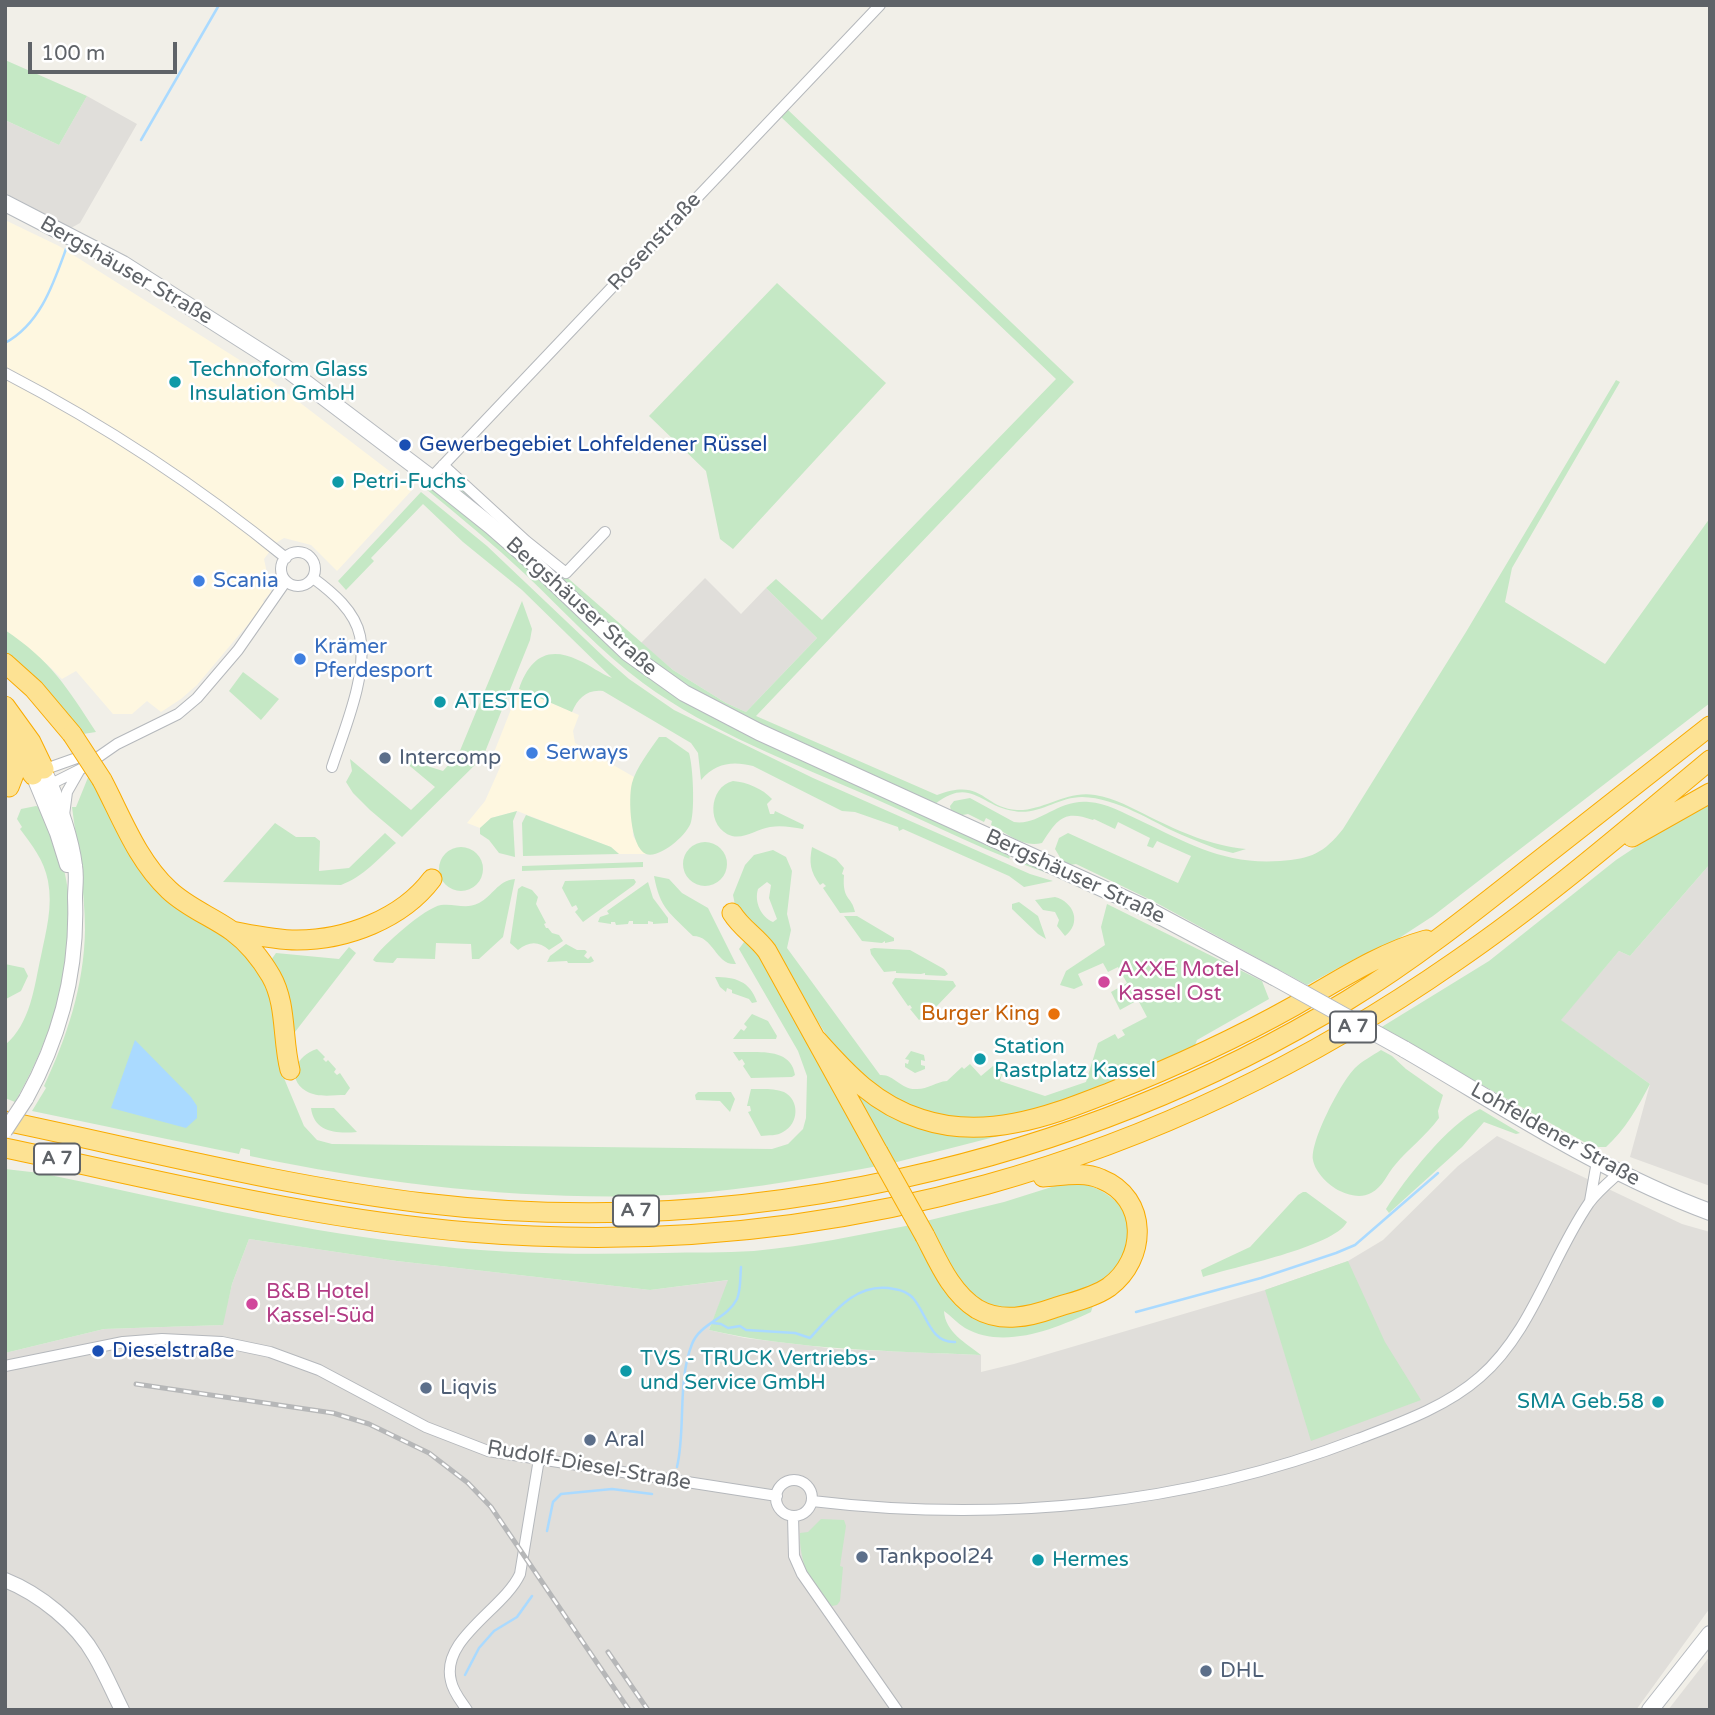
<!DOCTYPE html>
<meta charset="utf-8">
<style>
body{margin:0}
#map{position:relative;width:1715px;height:1715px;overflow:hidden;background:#f1efe8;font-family:"Varela Round",sans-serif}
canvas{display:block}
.frame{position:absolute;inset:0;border:7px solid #5f6368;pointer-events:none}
.scale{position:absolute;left:28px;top:42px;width:149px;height:32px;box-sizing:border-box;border:4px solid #5f6368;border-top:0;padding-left:9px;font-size:21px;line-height:24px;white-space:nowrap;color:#5f6368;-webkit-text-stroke:5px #fff;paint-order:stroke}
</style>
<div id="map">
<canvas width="1715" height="1715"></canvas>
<div class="frame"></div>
<div class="scale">100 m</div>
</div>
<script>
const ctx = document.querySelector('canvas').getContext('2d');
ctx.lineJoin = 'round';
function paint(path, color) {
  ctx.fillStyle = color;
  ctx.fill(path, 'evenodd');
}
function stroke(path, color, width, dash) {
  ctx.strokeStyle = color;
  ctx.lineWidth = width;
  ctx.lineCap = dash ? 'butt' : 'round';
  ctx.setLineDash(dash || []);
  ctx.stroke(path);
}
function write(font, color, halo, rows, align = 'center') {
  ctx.font = font + ' "Varela Round",sans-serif';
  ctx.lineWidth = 5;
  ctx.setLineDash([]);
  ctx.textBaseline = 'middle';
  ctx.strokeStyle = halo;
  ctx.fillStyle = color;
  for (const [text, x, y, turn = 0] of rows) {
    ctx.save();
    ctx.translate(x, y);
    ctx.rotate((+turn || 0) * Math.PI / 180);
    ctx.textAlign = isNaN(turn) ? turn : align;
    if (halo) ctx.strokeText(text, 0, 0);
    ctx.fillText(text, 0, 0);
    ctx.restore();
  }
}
paint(new Path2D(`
 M5,220l54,26 206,130 148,113 -76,82 -26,-26 -27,-7 -8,5 -12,16 7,33 -8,9 2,3 -68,81 -16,14 -20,13 -14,-11 -15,13h-19l-37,-43 -14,8 -14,-14 -43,-35z
 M519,689l60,26 -6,16 2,12 59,34 -3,16 2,43 8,13 6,5h-28l-8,-7 -94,-36 -26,7 -11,10 -13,-5 18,-22 16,-36 -10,-5z`), '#fef7e0');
paint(new Path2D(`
 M87,96l50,28 -57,99 -9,5 -66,-35v-73l54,25z
 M705,578l36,36 25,-26 51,50 -71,74 -20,-9 -53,-33 -32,-27z
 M1710,864v322l-80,-29 20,-73 -90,-64 59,-69 11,5z
 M1497,1136l185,88 28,8v376l-74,102h-1631v-357l99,-24 118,-4 10,-41 17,-45 148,22 253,29 79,-10 -20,50 36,8 92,11 144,6v17l33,-8 251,-74 83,-29 35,-21 75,-74z
 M1710,1656v54h-42z`), '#e0deda');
paint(new Path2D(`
 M5,60l82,36 -28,49 -54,-25z
 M787,109l287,273 -318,334 181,79c46,-18 46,13 80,15 27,1 49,-20 78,-15 20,3 37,13 55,22 33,16 59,28 96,32l-13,4 -16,-4c-12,-5 -24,-9 -35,-14 -32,-14 -64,-37 -100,-38 -24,0 -44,19 -68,14 -34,-5 -43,-35 -79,-7l-132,-56 -137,-72 -225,-198 3,-3 7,1 222,194 53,33 20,9 71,-74 -51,-50 10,-9 46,41 234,-241 -276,-263z
 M777,283l109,100 -153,166 -13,-10 -14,-68 -57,-55z
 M1616,380l4,2 -108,186 -7,34 100,62 105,-146v185l-277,213 -46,30 -27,10 -53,29 -156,-85 -75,-36 -6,1 -9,-6 -6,-10 4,-11 9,-5 110,50 13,-27 -34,-15 -4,7 -6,-2 3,-8 -32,-16 -3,7 -21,-10 -1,1c-30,-11 -36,0 -51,23 -20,5 -35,-10 -51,-18l1,-4 -6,-3 -2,4 -16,-8 -11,2 -6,-5 -1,-5 4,-5 16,-3 44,24c26,4 43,-23 75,-20 17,1 35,11 50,18 49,23 85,45 141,41 31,-2 44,-8 63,-32l123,-197z
 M432,486l72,57 115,110 374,193v2l17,8 -1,3 17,5 2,-2 28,14c-64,-21 -124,-52 -185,-79 -77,-34 -160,-64 -228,-114 -42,-31 -78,-71 -117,-108 -32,-30 -66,-58 -100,-86z
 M421,492l66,54 118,112 24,21 45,31 139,68 217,96 23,7 -29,6 -15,-11 -106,-47 -4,2 -1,-4 -43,-15 -13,-1 -89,-45c-21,-5 -37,-3 -52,14l-3,-27 -7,-10 -88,-52c-16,-2 -25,7 -31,21l-53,-23c10,-30 28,-44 59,-29 12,5 23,14 34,18l-90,-88 -59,-48 -40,-38 -52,54 3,3 -28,29 -8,-9z
 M522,601l10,28 -2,11 -47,117 -81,80 -32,-27 -17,-17 -7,-11 6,-11 -2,-12 61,51 24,-23 -36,-30 44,14 16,-18z
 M5,630c46,31 62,57 91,102l-13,2 -78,-80z
 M243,672l36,27 -18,21 -32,-29z
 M659,737h7l23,16c4,13 6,56 2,69 -3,12 -31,37 -45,32 -16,-7 -18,-56 -14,-71 4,-15 18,-33 27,-46z
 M89,775l21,37 107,119 18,12 22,25 15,35 9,68 23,55 13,14 15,4 440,5 16,-5 15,-15 3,-11 1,-42 -9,-25 -59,-102 5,-7 8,1 126,223c-76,14 -154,28 -232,30 -135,3 -264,-12 -396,-40v-6l-9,-2 -2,6 -207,-43 14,-23 -2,-2c23,-49 40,-100 41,-156 0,-41 -8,-83 -13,-123h4z
 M733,781c14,1 30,8 39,18l-5,5 3,10h4l1,-3 29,14 -1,4c-11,-2 -22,-4 -33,-2 -13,2 -25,12 -38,9 -26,-8 -24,-49 1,-55z
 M1710,798v66l-80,92 -11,-5 -58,69 89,64c-12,23 -25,46 -44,63h-13l-213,-119 109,-67 127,-101z
 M36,806l3,1c8,19 19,39 24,59 21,78 -9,169 -48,236l-10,-4v-53c26,-22 29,-58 36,-89 5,-25 12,-49 7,-75 -4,-21 -16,-36 -28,-52l2,-2 -5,-8 4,-10z
 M517,811l-4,10 2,36 -16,-4 -10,-13 -9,-6v-6l11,-10z
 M526,815l85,32 8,7 -96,2 -1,-33z
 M275,823l21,14h19l5,4 -1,30 30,-3 36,-35 11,10c-17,15 -33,34 -55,42l-118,-3z
 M683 864a22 22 0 1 1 44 0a22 22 0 1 1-44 0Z
 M812,847l24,12 8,9 -2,6 2,1c-2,26 8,21 11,37l-15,1 -17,-25 3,-2 -3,-3 -3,2c-10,-14 -11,-22 -8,-38z
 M439 869a22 22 0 1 1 44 0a22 22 0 1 1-44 0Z
 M773,850l13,7 6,14 -5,43 4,16 -4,18 93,127c14,-1 20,14 35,14 12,1 20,-7 32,-8l15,-14 2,2 6,-5 11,12 12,-10 9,8 -2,7 45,15 41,-14 12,-39 17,-9 3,5 7,-4 -3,-5 25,-13 -9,-17 -18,10 -9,-18 16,-9 -9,-16 -10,5 -5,-9 -25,11 5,11 -9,4 -14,-4 6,-14 39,-26 -4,-18 6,-23 155,77 7,18 -72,41 -3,8 -112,46 -43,14 -47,11 -49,-1 -51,-18 -55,-48 -42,-67 -58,-70 -4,-20 12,-30 9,-10zM767,882l4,3 -2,13 8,21 -4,3c-12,-5 -19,-20 -15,-33z
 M643,862v5l-121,4v-5z
 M654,876l15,3 13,14 26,15 28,56c-20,2 -22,-28 -43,-28 -23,-23 -33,-27 -39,-60z
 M515,879l-12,58 -24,22h-7l-1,-15 -35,-1 -1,16 -38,-1 -4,5 -17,-1 -3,-2c7,-13 53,-53 68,-55 14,-2 24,5 38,-2 14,-7 18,-22 36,-24z
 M634,879l2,3 -2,3 -51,37 -8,-10 3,-3 -2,-4 -4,2 -10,-19 3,-7z
 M648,882l5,16 15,20v5l-15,1v-2l-5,-1v3h-15v-3h-4l-1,3 -12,1 -1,-3h-4v2l-13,-2 2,-5 9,-3 -2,-3z
 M522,886l10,4 6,7 -2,7 10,19 -2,1 2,4h2l4,5 7,2 4,6 -14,9c-10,-9 -20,-9 -31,0l-8,-7 8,-54z
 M1055,897c19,5 27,26 10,39l-8,-10 2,-6 -4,-8 -12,-2 -8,-10z
 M1019,902l19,14 8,23 -8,-5 -26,-25v-5z
 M844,916h13l37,22v3l-9,2v-2l-3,2 -20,-2z
 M566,944l11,6h8l2,2 -3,4 4,3 3,-3 3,5 -4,2h-22l-1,-2 -20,1 3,-6z
 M349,947l7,6 -61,79 -24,-72 5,-7 63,6z
 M874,948l36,2 34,19 4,5 -3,2 -20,-1v-2l-4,1 -25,-1v-2l-12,1 -13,-18 -1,-5z
 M5,964l19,4 4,8 -7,15 -15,8z
 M715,977c20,0 35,4 42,25l-5,1 -3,-4 -17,-6v-3l-5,-2 -1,4 -6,-5z
 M895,978l58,3 3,5 -21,22 -3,1v2l-13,9 -9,-11 2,-1 -2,-3 -2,1 -16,-23z
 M752,1014l16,7 9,15 -1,3h-43l8,-10 3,2 3,-4 -3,-3z
 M317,1049l8,8 -2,2 3,3 2,-2 8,9 -2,3 3,3 3,-2 10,15 -5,7c-12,0 -28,3 -39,-4 -21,-13 -9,-36 11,-42z
 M1381,1050l11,6 14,13 37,26 -5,16 1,7c-13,18 -30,30 -44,47 -8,9 -12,22 -24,28 -9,5 -21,3 -31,-2 -11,-5 -25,-19 -27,-31 -3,-19 28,-78 42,-92 7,-7 17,-12 26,-18z
 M911,1051l13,4 1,6 -4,-1v5l4,1v3l-10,4 -10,-6v-4l3,1 1,-4 -4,-1z
 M733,1052c22,1 58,-6 62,23l-3,2 -41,1 -8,-12 2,-2 -3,-5 -3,2z
 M751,1089c10,0 23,-1 33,3 16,8 15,32 -1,40 -6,4 -14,3 -22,4l-13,-24 3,-1 -1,-5h-3z
 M698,1092h33l4,7 -5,13 -10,-11 -24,-1 -1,-5z
 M859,1092l147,42 -113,29 -37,-68z
 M311,1108h23l23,24c-21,2 -43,0 -46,-24z
 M1480,1109l40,24 -4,1 -32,-12 -22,25 -73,66 -3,-4c19,-30 62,-85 94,-100z
 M5,1169l35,4c122,25 245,56 370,70 84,11 169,12 254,10 30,-1 60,0 90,-2 53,-5 105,-16 157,-26l62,89 121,-12 -3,10c-36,17 -88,38 -126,16 -8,-5 -14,-12 -21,-17 1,21 22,32 37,44 -91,-4 -183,-5 -272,-25l19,-50 -78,10 -253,-29 -148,-22 -17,45 -9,41 -119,4 -99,24z
 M1080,1183c42,10 65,44 39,84 -14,22 -99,47 -125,41 -7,-2 -17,-9 -23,-14 -19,-14 -34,-52 -45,-73l78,-19 54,-17z
 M1303,1192h3l41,30c-13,25 -114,45 -144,55l-2,-7 49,-23 48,-52z
 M1348,1261l37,81 36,58 -110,41 -46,-151z
 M821,1519l23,1 2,6 -6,40 3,1 -3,34 -3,4 -5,1c-22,-16 -33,-47 -32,-73l8,-1z`), '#c5e8c5');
paint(new Path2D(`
 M135,1040l56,57 6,9v12l-11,10 -75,-20z`), '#aadaff');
stroke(new Path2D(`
 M141,140l78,-135
 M5,343c35,-19 48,-58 61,-94
 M1136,1312l125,-34 75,-25 19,-8 83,-72
 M713,1323l8,1 7,4 12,-2 6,4 49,3 15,5c23,-25 46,-57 84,-49 8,1 13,3 19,9 14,16 17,45 42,44
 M677,1467c9,-38 0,-85 15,-123 8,-21 35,-25 45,-45 4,-9 3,-22 4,-32
 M547,1531l6,-29 8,-8 51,-5 40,5
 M465,1675l14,-27 15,-17 23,-14 15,-21`), '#aadaff', 2.5);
const minor = new Path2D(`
 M5,373c100,52 194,114 281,185
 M443,465l83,76 40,32 39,-41
 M431,478l449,-473
 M281 569a17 17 0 1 1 34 0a17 17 0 1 1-34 0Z
 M313,578c19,14 42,33 47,58 8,39 -16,94 -28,131
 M40,771l48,-17
 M45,787l36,-18 36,-25 61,-30 19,-16 41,-48 48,-69
 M64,815l3,-23 12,-21
 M1590,1201l7,-40
 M5,1366l118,-24 39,-3 60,3 48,10 49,18 107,57 62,24 289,45
 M776 1498a18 18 0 1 1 36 0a18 18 0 1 1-36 0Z
 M812,1501c185,22 372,5 546,-62 42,-16 88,-32 122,-62 52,-45 71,-119 109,-174 8,-11 20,-21 30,-30
 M793,1516l1,40 8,18 95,136
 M467,1710c-6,-9 -14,-18 -16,-29 -11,-42 53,-72 69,-107l19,-115`);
const tertiary = new Path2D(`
 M33,775l24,58 10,32
 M26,1099c35,-63 52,-128 49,-201 0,-10 2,-21 0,-32 -4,-33 -17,-66 -31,-97
 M5,1580c35,14 72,44 90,76 10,17 18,36 27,54`);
const secondary = new Path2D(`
 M5,203l118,61 160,102 148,112 60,48 47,41 90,86 56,40 75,39 382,174 133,71
 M1404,1049c99,57 197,123 306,163
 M1650,1710l60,-76`);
const motorway = new Path2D(`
 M5,663l29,26 38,45
 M5,706l26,36 13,27
 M5,729l28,46
 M102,780c20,38 35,80 67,110 19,18 42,26 63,41 15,11 29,28 39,45 16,28 11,63 19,94
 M9,787l7,-18 -1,-25
 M1632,837l78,-44
 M732,913c10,16 24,23 35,38l111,201
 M232,931c21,4 43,9 65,9 49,0 105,-21 135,-61
 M817,1040c30,34 59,65 104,79 30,10 64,10 94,4 33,-6 65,-19 96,-31 63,-25 124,-53 183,-86 42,-24 85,-53 132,-66
 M5,1121c139,29 278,65 418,82 318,38 653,-37 925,-203 64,-39 122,-85 180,-131 60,-47 121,-95 182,-143
 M5,1148c154,32 307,71 464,84 357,30 693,-66 987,-271 89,-61 171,-132 254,-201
 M925,1236c13,25 26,57 52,73 24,14 52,8 77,-1 18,-6 39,-10 55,-21 38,-28 40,-89 -8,-108 -18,-8 -39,-3 -58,-2`);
stroke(minor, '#b5b8bc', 12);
stroke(tertiary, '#b5b8bc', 16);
stroke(secondary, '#b6babf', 18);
stroke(motorway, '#f9ab00', 21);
stroke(minor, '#fff', 10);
stroke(tertiary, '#fff', 14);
stroke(secondary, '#fff', 16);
stroke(motorway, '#fde293', 19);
const rail = new Path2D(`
 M136,1384l197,29 36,11 60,29 39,30 23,24 138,203
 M608,1652l40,58`);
stroke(rail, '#b6b7b8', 5);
stroke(rail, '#fff', 2.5, [8]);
const tertiaryBridge = new Path2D(`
 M5,1131l21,-32`);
const secondaryBridge = new Path2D(`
 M1274,977l130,72`);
const motorwayBridge = new Path2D(`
 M72,734l30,46
 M878,1152l47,84`);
stroke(tertiaryBridge, '#b5b8bc', 16, []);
stroke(secondaryBridge, '#b6babf', 18, []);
stroke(motorwayBridge, '#f9ab00', 21, []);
stroke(tertiaryBridge, '#fff', 14);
stroke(secondaryBridge, '#fff', 16);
stroke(motorwayBridge, '#fde293', 19);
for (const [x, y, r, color] of [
 [175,382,7,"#0f9aa8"],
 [405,445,7,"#1a4fb4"],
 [338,482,7,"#0f9aa8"],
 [199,581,7,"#3f7fe0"],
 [300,659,7,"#3f7fe0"],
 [440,702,7,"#0f9aa8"],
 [532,753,7,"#3f7fe0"],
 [385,758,7,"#5c6f8a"],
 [1104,982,7,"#d1479c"],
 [1054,1014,7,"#e8710a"],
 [980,1059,7,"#0f9aa8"],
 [252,1304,7,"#d1479c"],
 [98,1351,7,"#1a4fb4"],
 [626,1371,7,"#0f9aa8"],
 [426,1388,7,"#5c6f8a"],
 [1658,1402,7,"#0f9aa8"],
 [590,1440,7,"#5c6f8a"],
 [862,1557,7,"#5c6f8a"],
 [1038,1560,7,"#0f9aa8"],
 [1206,1671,7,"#5c6f8a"]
]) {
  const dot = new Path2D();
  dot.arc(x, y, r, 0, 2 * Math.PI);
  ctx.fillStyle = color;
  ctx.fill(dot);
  stroke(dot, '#fff', 2.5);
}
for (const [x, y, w] of [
 [1353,1027,46],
 [57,1159,46],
 [636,1211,46]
]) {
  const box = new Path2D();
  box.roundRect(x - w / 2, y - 15.5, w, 31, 5);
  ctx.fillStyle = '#fff';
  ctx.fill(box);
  stroke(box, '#5f6368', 2);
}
write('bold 19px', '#5f6368', null, [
 ["A 7",1353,1027],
 ["A 7",57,1159],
 ["A 7",636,1211]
]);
write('21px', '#5f6368', '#fff', [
 ["Rosenstraße",655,242,-47],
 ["Bergshäuser Straße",126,271,30],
 ["Bergshäuser Straße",581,607,42],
 ["Bergshäuser Straße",1075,877,25],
 ["Lohfeldener Straße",1555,1135,29],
 ["Rudolf-Diesel-Straße",589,1466,10]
]);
write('21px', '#0d838f', '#fff', [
 ["Technoform Glass",189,370],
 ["Insulation GmbH",189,394],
 ["Petri-Fuchs",352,482],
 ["ATESTEO",454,702],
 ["Station",994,1047],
 ["Rastplatz Kassel",994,1071],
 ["TVS - TRUCK Vertriebs-",640,1359],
 ["und Service GmbH",640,1383],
 ["SMA Geb.58",1644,1402,"right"],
 ["Hermes",1052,1560]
], 'left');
write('21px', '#164399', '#fff', [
 ["Gewerbegebiet Lohfeldener Rüssel",419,445],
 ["Dieselstraße",112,1351]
], 'left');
write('21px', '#366cbe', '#fff', [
 ["Scania",213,581],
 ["Krämer",314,647],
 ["Pferdesport",314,671],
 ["Serways",546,753]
], 'left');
write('21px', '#4e5e75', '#fff', [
 ["Intercomp",399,758],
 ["Liqvis",440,1388],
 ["Aral",604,1440],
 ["Tankpool24",876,1557],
 ["DHL",1220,1671]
], 'left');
write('21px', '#b23c85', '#fff', [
 ["AXXE Motel",1118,970],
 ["Kassel Ost",1118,994],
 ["B&B Hotel",266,1292],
 ["Kassel-Süd",266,1316]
], 'left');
write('21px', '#c56008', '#fff', [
 ["Burger King",1040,1014]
], 'right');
</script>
